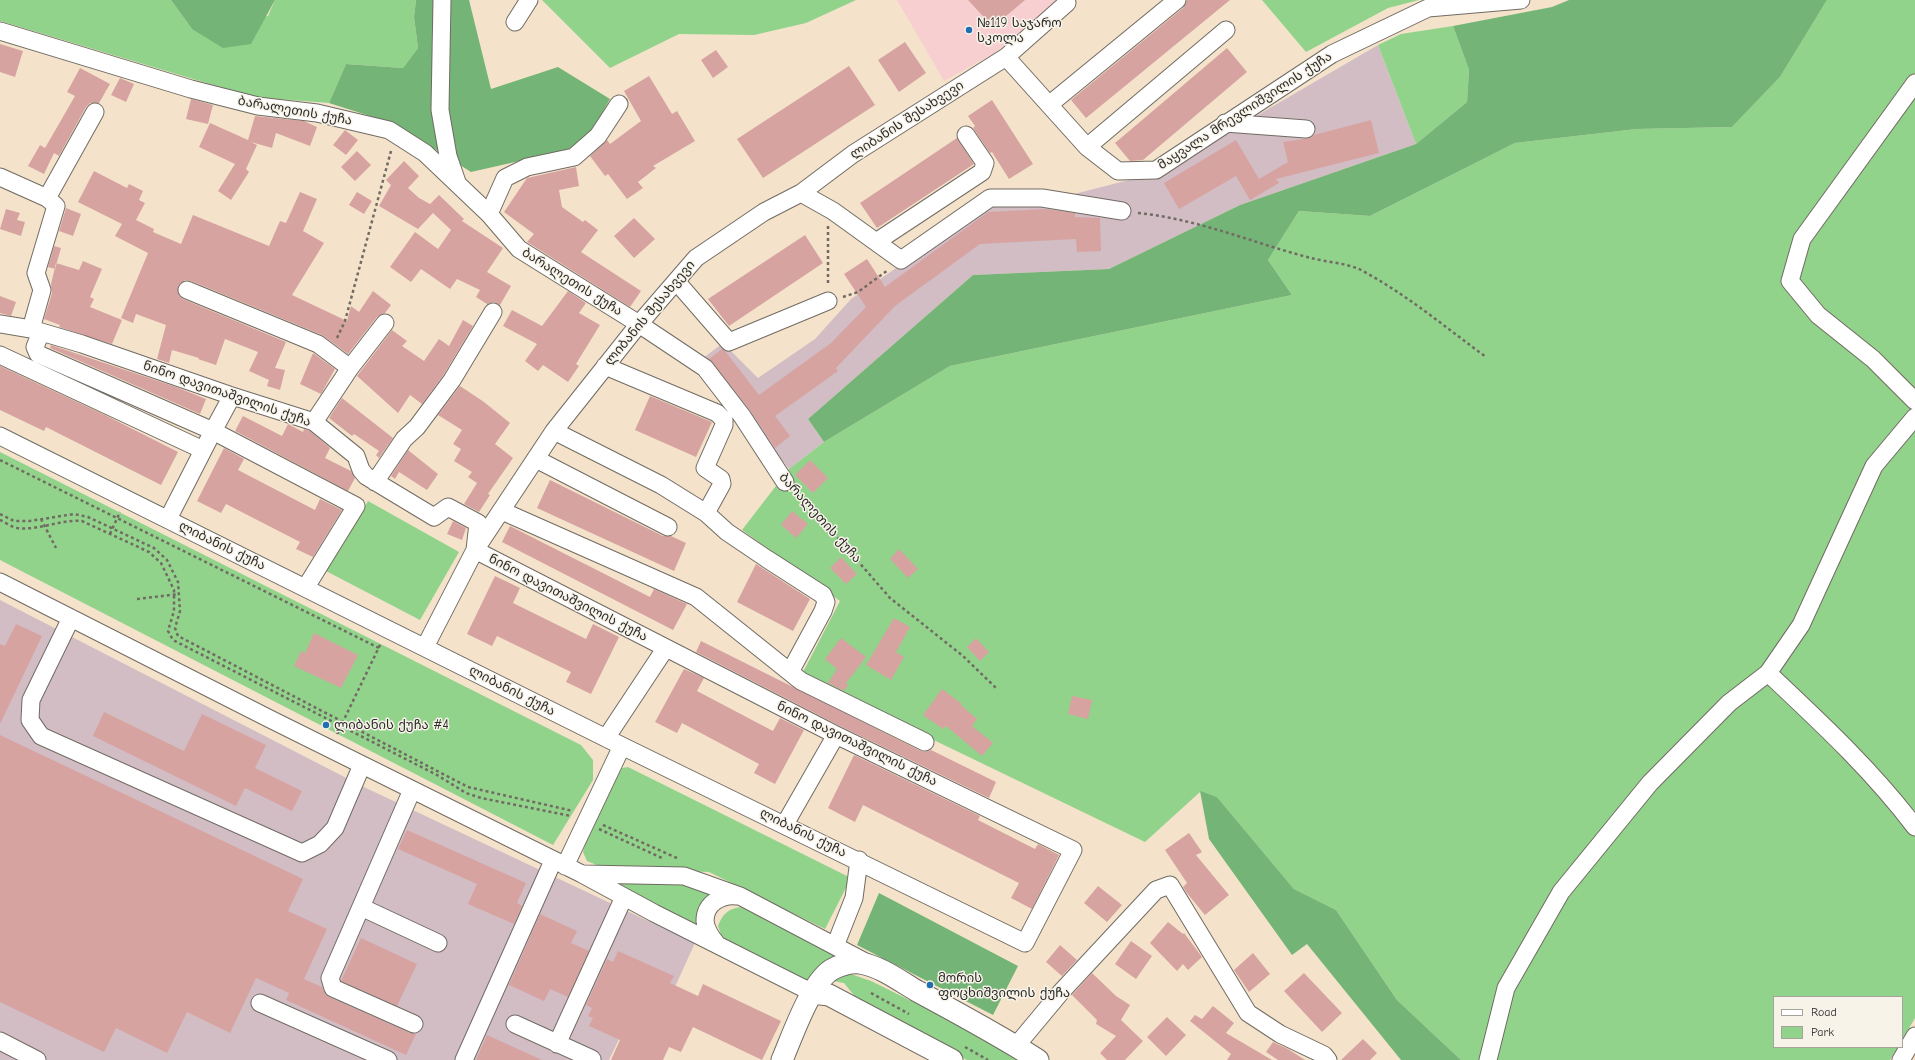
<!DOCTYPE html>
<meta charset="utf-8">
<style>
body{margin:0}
#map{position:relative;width:1915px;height:1060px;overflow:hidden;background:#f4e3ca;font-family:"Comic Neue",sans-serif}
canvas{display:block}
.legend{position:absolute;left:1773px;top:996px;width:130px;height:52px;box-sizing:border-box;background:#f7f3e8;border:1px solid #a5a39c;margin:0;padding:5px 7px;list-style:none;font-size:12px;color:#2b2b2b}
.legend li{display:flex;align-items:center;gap:8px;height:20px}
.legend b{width:20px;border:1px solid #a5a39c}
</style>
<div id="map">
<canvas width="1915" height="1060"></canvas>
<ul class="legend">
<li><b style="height:5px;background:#fff"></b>Road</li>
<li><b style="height:11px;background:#91d38b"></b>Park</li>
</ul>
</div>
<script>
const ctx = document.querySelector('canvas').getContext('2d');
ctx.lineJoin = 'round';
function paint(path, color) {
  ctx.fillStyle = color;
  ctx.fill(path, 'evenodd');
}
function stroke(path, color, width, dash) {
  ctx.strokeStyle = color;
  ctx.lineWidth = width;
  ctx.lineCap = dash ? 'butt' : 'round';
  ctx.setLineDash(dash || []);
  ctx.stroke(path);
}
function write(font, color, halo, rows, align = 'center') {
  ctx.font = font + ' "Comic Neue","Noto Sans Georgian",sans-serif';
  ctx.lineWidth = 3;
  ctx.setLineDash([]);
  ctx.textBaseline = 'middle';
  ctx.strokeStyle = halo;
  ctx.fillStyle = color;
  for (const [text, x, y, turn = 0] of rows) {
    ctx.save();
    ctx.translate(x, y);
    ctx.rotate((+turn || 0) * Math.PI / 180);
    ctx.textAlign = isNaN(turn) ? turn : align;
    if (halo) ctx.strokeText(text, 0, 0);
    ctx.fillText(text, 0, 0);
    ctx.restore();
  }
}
paint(new Path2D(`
 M897,0h161l-63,53 -51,28z`), '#f7cfd0');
paint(new Path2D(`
 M1378,45l38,99 -176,61 -131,64 -136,6 -165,144 16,23 -35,27 -87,-110 21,-16 35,35 57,-39 36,-40 140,-96 52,-1 117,-30z
 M0,600l366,188 329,155 -47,103 -27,-11 -12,25h-609z`), '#d2bdc5');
paint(new Path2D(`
 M0,0h171l21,29 76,-13 7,-16h141l-2,17 4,31 -15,20 -57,-4 -17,39 -76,-6 -253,-76z
 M542,0h314l-50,23 -52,12 -75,-1 -69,34z
 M1262,0h157l-31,8 -82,44z
 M1827,0h88v1018l-13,22v-43h-128v50h124l-8,13h-429l-64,-60 -61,-90 -42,-21 -77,-92 -17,-5 -55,50 -344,-166 39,-75 -98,-71 47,-61 35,-27 126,-76 342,-71 -24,-35 31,-49 71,5 145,-73 122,-14 95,-2 48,-50z
 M1453,26l16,44 -2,32 -51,42 -38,-99 23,-11z
 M0,452l581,293 12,15v20l-40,65 -553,-285z
 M368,501l91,51 -39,68 -94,-49z
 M628,767l223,111 -26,51 -116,-57 -105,-4 -17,-7 -4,-9 4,-15 35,-69z
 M598,879l85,4 34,12 -19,32z
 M741,907l100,49c-16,5 -27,12 -35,27l-83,-43 -5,-14c5,-13 10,-17 23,-19z
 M848,973l23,8 105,52 43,27h-52l-110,-61 -13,-16 -16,-3z`), '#91d38b');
paint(new Path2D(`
 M171,0h104l-24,44 -28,4 -31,-19z
 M416,0h53l22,89 67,-22 52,32 -16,29 -26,22 -97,22 -76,-48 -66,-21 17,-39 57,4 15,-20 -4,-31z
 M1569,0h258l-47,77 -48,50 -95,2 -122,14 -145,73 -71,-5 -31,49 24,35 -342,71 -126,76 -16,-23 165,-144 136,-6 131,-64 176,-61 51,-42 2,-32 -16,-44 99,-19z
 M1200,791l17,6 77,92 42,21 61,90 64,60h-60l-94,-116 -15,11 -83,-116z
 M879,893l139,73 -25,49 -136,-70z`), '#74b577');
paint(new Path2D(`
 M968,0h57l-32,27z
 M1187,0h43l-144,118 -15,-18 112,-92z
 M905,42l21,31 -27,19 -21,-32z
 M0,44l23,7 -8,26 -15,-5z
 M1227,48l20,24 -104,88 -13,1 -15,-18z
 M716,50l12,17 -15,11 -12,-18z
 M849,66l26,39 -112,73 -26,-39z
 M80,68l30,16 -11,19h-9l-4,4 -27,49 -5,-3 -10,21 -16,-8 12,-21 5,3 30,-52 -8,-4z
 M649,76l23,38 5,-3 18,30 -42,25 3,2 -18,14 5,6 -16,11 -19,-25 -3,2 -15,-20 17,-16 3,4 31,-23 -17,-30z
 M120,78l14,6 -8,18 -15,-7z
 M191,99l22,6 -5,19 -22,-5z
 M992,100l41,64 -24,15 -17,-27 -2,1 -17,-25 2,-2 -7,-10z
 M255,116l49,5 13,6 -7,19 -34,-13 -4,15 -21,-6 6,3 -11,24 3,3 -18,28 -13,-9 17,-27 -36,-17 11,-24 38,17z
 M1371,120l8,33 -103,26 3,4 -29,17 -14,-24 -57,33 -15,-26 72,-43 23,39 29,-17 -5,-20 27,-4 4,-3z
 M345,130l13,10 -12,15 -13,-10z
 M957,138l17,26 -97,64 -17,-25z
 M357,151l14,14 -16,16 -14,-14z
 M404,161l15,15 -11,12 11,10 11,6 9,-9 25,24 -2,2 41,27 -16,24 24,14 -11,19 -6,-3 -7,2 -11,-7 4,-7 -23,-11 -7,10 -29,-20 -10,13 -21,-15 25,-35 23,17 13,-19 -18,-17 -15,16 -39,-23 12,-21 -5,-5z
 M576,167l3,19 -20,4 3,17 21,15 2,-2 13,10 -17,22 60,39 -11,16 -103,-65 7,-8 -30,-22 23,-34z
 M94,171l33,17 2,-4 14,7 -4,9 6,3 -9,17 18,9 -1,3 28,12 12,-29 76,31 11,-25 6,2 14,-31 17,7 -14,32 21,12 -32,52 55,26 4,-15 8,6 14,-21 18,14 -6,8 -8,4 -29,37 -26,-19 -131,-54 -6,-1 -7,7 1,9 4,3 103,43 -11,26 10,2 -5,20 -13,-4 2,-6 -20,-9 9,-19 -33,-13 -9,26 -18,-6 1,-1 -27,-8 -3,13 -12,-4 9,-34 -30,-11 -3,9 -12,-5 27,-65 -33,-17 7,-12 -44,-22z
 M357,192l15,9 -8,13 -15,-9z
 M66,208l15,6 -8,22 -14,-5z
 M6,209l14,4 -3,7 8,2 -4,14 -21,-7z
 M1045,209l30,4v4l25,1 1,33 -24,1 -1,-13 -96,5 -85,62 -59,62 2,3 -63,45 15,20 -15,12 -25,-38 -41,-51 13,-10 3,2 34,44 72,-52 35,-36 -22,-33 23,-15 18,28 103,-75z
 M634,218l21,21 -21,19 -20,-22z
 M805,235l18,28 -94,63 -21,-27z
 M54,246l7,2 -6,21 -7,-2z
 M83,261l19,8 -12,28 4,2 -4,8 32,13 -10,24 -53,-17 1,-2 -16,-6 8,-26 -1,-9 5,-21 23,7z
 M568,291l18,12 -7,10 21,12 -24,39 3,2 -11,16 -25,-17 -5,6 -13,-10 12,-17 -34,-18 9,-16 30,16z
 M0,296l16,6 -5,14 -11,-3z
 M463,320l10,6 -29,48 -22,30 -12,-9 -12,18 -41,-37 35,-46 15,11 -5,5 22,15 15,-22 10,7z
 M51,345l125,42 30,12 -6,15 -150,-66z
 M313,353l22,16 -14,25 -21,-10z
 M0,366l105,49 73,37 -17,33 -115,-58 -2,4 -44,-21z
 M460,386l24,16 26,21 -15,21 18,14 -25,36 2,1 -11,17 -15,-8 13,-21 -9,-6 4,-5 -18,-11 7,-12 -8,-5 9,-14 -24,-15z
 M650,396l62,26 -16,35 -61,-27z
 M342,398l51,40 -14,20 -3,-3 3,-4 -25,-17 -2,2 -23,-18z
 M243,416l39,20 6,-12 15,8 1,-3 6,2 20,17 -5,10 26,13 4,7 -7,13 -113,-60z
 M224,448l20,11 -6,11 77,40 5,-11 22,11 -29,47 -17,-8 4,-7 -74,-38 -5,9 -24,-12z
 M408,450l30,24 -11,16 -28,-18 -4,7 -4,-3z
 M810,460l18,18 -15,15 -18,-18z
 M550,480l113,56h8l15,7 -12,28 -137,-63z
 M792,511l16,13 -12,14 -15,-13z
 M453,521l13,7 -4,12 -15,-6z
 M510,526l140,71 4,-8 33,15 -14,26 -171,-88z
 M899,549l19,20 -10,9 -18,-19z
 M841,557l16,17 -11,10 -16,-16z
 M756,564l54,35 -17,32 -56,-29z
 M495,576l25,12 -7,15 73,36 7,-15 26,13 -28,57 -25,-12 5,-10 -74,-36 -5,10 -25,-12z
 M894,618l16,9 -14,25 8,5 -13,23 -25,-15z
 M16,624l26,12 -42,88v-80l5,2z
 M314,633l44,22 -17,33 -47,-22 7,-15 4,2z
 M841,638l25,19 -20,26 2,2 -4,6 -16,-8 9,-14 -12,-10z
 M976,638l13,14 -9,9 -13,-14z
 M701,641l220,110 5,1 5,-2 65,32 -7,16 -149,-72 -144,-74z
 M684,669l20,9 -7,13 76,40 7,-13 24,12 -29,54 -21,-11 5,-9 -77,-41 -5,10 -22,-11z
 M942,689l20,15 -1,1 16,14 -5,7 21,17 -11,13 -36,-30 -3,3 -20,-14z
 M1072,696l20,4 -4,19 -20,-5z
 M104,712l80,39 18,-37 64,31 -11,23 47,23 -10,20 -47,-23 -9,18 -143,-70z
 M0,735l303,144 -15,32 39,18 -23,50 18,8 3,7 4,3 81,36 6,1 -10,21 -120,-55 3,-7 -33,-15 -26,55 -43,-21 -20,41 -51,-25 -12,24 -104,-50z
 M854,755l126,61 -2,4 57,29 3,-5 21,11 -27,54 -21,-11 8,-15 -156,-78 -8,17 -27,-14z
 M407,830l119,53 -9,20 5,3 -8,18 -46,-20 9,-20 -79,-35z
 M1189,833l13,19 -6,3 33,40 -24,20 -19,-23 -3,-5 4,-4 -22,-33z
 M1098,886l24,19 -15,17 -23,-19z
 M540,914l37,17 -6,12 18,8 -21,46 -18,-8 -6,12 -35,-16z
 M1168,922l15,12 1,-1 18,24 -14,13 -5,-6 -6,7 -27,-28z
 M361,938l56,26 -20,42 -56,-25z
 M1131,941l21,15 -16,23 -21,-15z
 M1060,945l17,15 -15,16 -16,-14z
 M618,951l56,25 -4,7 28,13 5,-12 78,37 -19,39 -69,-33 -12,25 -12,-5 -6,13h-52l9,-20 -31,-14 4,-8 -5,-2 4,-8 -6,-3 21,-46 6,3z
 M1253,953l17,21 -21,18 -15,-22z
 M1092,973l24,23 14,9 -9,15 22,21 -18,19h-18l-7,-7 16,-17 -20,-12 1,-4 -25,-25z
 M1304,973l38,40 -20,19 -38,-41z
 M1213,1006l21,17 -8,10 46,27h-45l4,-6 -41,-33 5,-6 7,4z
 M1167,1017l19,18 -20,21 -19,-19z
 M487,1035l55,25h-66z
 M1363,1039l14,14 -7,7h-29z
 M1273,1042l15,7 17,11h-27l-12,-8z`), '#d7a3a1');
const minor = new Path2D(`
 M442,0l-2,110 8,46 9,26
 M515,22l14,-22
 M0,31l191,58 67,17 59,7 72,17 36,23 64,61 30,35 120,75 66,44 37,48 43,66
 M1006,57l81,90 31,24 38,-1 176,-116 96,-46 93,-8
 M1915,83l-113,156 -12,42 28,34 55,44 42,42
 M1050,104l127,-104
 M1225,123l81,6
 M1087,147l139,-117
 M0,177l47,21 9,8 -20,67 6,17 -11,39
 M801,193l32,18 68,49 89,-62h52l80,13
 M47,198l48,-86
 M489,214l16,-36 22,-11 47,-10 24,-21 21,-32
 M876,242l106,-70 3,-9 -19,-28
 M676,281l53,61 99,-41
 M187,290l131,54 32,24 -36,54
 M0,324l31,5 51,15 147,51 85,27 42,34 5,14 5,6 68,41 14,-10 30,16 -3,27 361,185 237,115 -48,93 -403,-197 -622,-310
 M41,332l-6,15 3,7 175,77 19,-35
 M0,355l203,95
 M605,366l112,47 7,7v5l-19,43 16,11 1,5 -16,29
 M350,368l35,-45
 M554,431l107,54 45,28 21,19 40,27 56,36 3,7 -3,9 -33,61
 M536,459l132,68
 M375,482l29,-43 13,-12 35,-47 41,-68
 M502,511l194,86 105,84 124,61
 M168,519l45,-88 143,75 -50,81
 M0,582l270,137 312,155 72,39 159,80
 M71,618l-40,82 -1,20 11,16 261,117 18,-9 15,-16 27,-63
 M425,647l50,-97 79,-119 85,-107 57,-66 68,-46 37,-19 52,-39 153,-97 61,-54
 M1768,673c52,49 104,97 147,154
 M606,738l59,-89
 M412,790l-82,188 3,10 81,36
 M785,824l51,-89
 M565,866l57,-120
 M584,874l100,2 56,20 129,68
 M361,907l77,36
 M716,943c-5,-6 -10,-13 -11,-22 0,-18 17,-27 32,-25
 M835,946l19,-48 5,-38
 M260,1003l128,57
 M515,1024l77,35
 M0,1041l37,19
 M557,1044l67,-147
 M1016,1046l45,-54 95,-102 14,-5 78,128 32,21 44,21 4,5
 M464,1060l89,-199
 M1488,1060l18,-72 55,-96 89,-109 79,-80 39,-30 33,-48 73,-159 41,-49
 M1901,1060l14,-24`);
const major = new Path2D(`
 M813,993l16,2 123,65
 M782,1060c10,-23 28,-76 49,-90 8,-5 20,-8 29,-7 20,3 40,18 57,28 41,22 82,44 121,69`);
stroke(minor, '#716b63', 19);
stroke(major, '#716b63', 23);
stroke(new Path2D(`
 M1138,213c60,6 115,30 173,45 15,4 36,5 50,12 45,24 84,57 125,87
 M828,226v59
 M843,297l15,-5 30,-22
 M337,338l8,-17 46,-170
 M0,460l379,188
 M796,494l34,35 60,69 73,58 33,32
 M0,514l14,7h16l44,-7 14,3 66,31 13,12 11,22 2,29 -5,17 3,8 290,151 105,24
 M41,519l15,29
 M0,520c5,2 11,7 17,8 22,3 43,-9 65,-7l67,31 12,11 13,27v21l-6,20 5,9 264,135 29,18 15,5 90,18
 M110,534l10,-22
 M137,599l42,-5
 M337,734l44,-91
 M603,825l74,33
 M599,829l63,29
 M871,993l38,21
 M965,1047l23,13`), '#716b63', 2.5, [3, 3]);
stroke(minor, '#fff', 17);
stroke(major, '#fff', 21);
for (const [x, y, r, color] of [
 [969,30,4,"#1f6fb2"],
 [326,725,4,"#1f6fb2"],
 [930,985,4,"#1f6fb2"]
]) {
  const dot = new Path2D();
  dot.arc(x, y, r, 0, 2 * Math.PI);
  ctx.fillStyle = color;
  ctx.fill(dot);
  stroke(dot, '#f7f3e8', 1.5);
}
write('13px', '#2b2b2b', '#f7f3e8', [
 ["№119 საჯარო",977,23],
 ["სკოლა",977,38],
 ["ლიბანის ქუჩა #4",334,725],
 ["მორის",938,978],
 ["ფოცხიშვილის ქუჩა",938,993]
], 'left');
write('13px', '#2b2b2b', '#f7f3e8', [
 ["ბარალეთის ქუჩა",295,111,10],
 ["მაყვალა მრევლიშვილის ქუჩა",1245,111,-33],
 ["ლიბანის შესახვევი",907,120,-33],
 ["ბარალეთის ქუჩა",572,282,32],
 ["ლიბანის შესახვევი",650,313,-50],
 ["ნინო დავითაშვილის ქუჩა",227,394,19],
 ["ბარალეთის ქუჩა",820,518,48],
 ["ლიბანის ქუჩა",222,546,26],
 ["ნინო დავითაშვილის ქუჩა",568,598,27],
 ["ლიბანის ქუჩა",512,691,27],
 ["ნინო დავითაშვილის ქუჩა",857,744,26],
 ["ლიბანის ქუჩა",803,833,26]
]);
</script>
